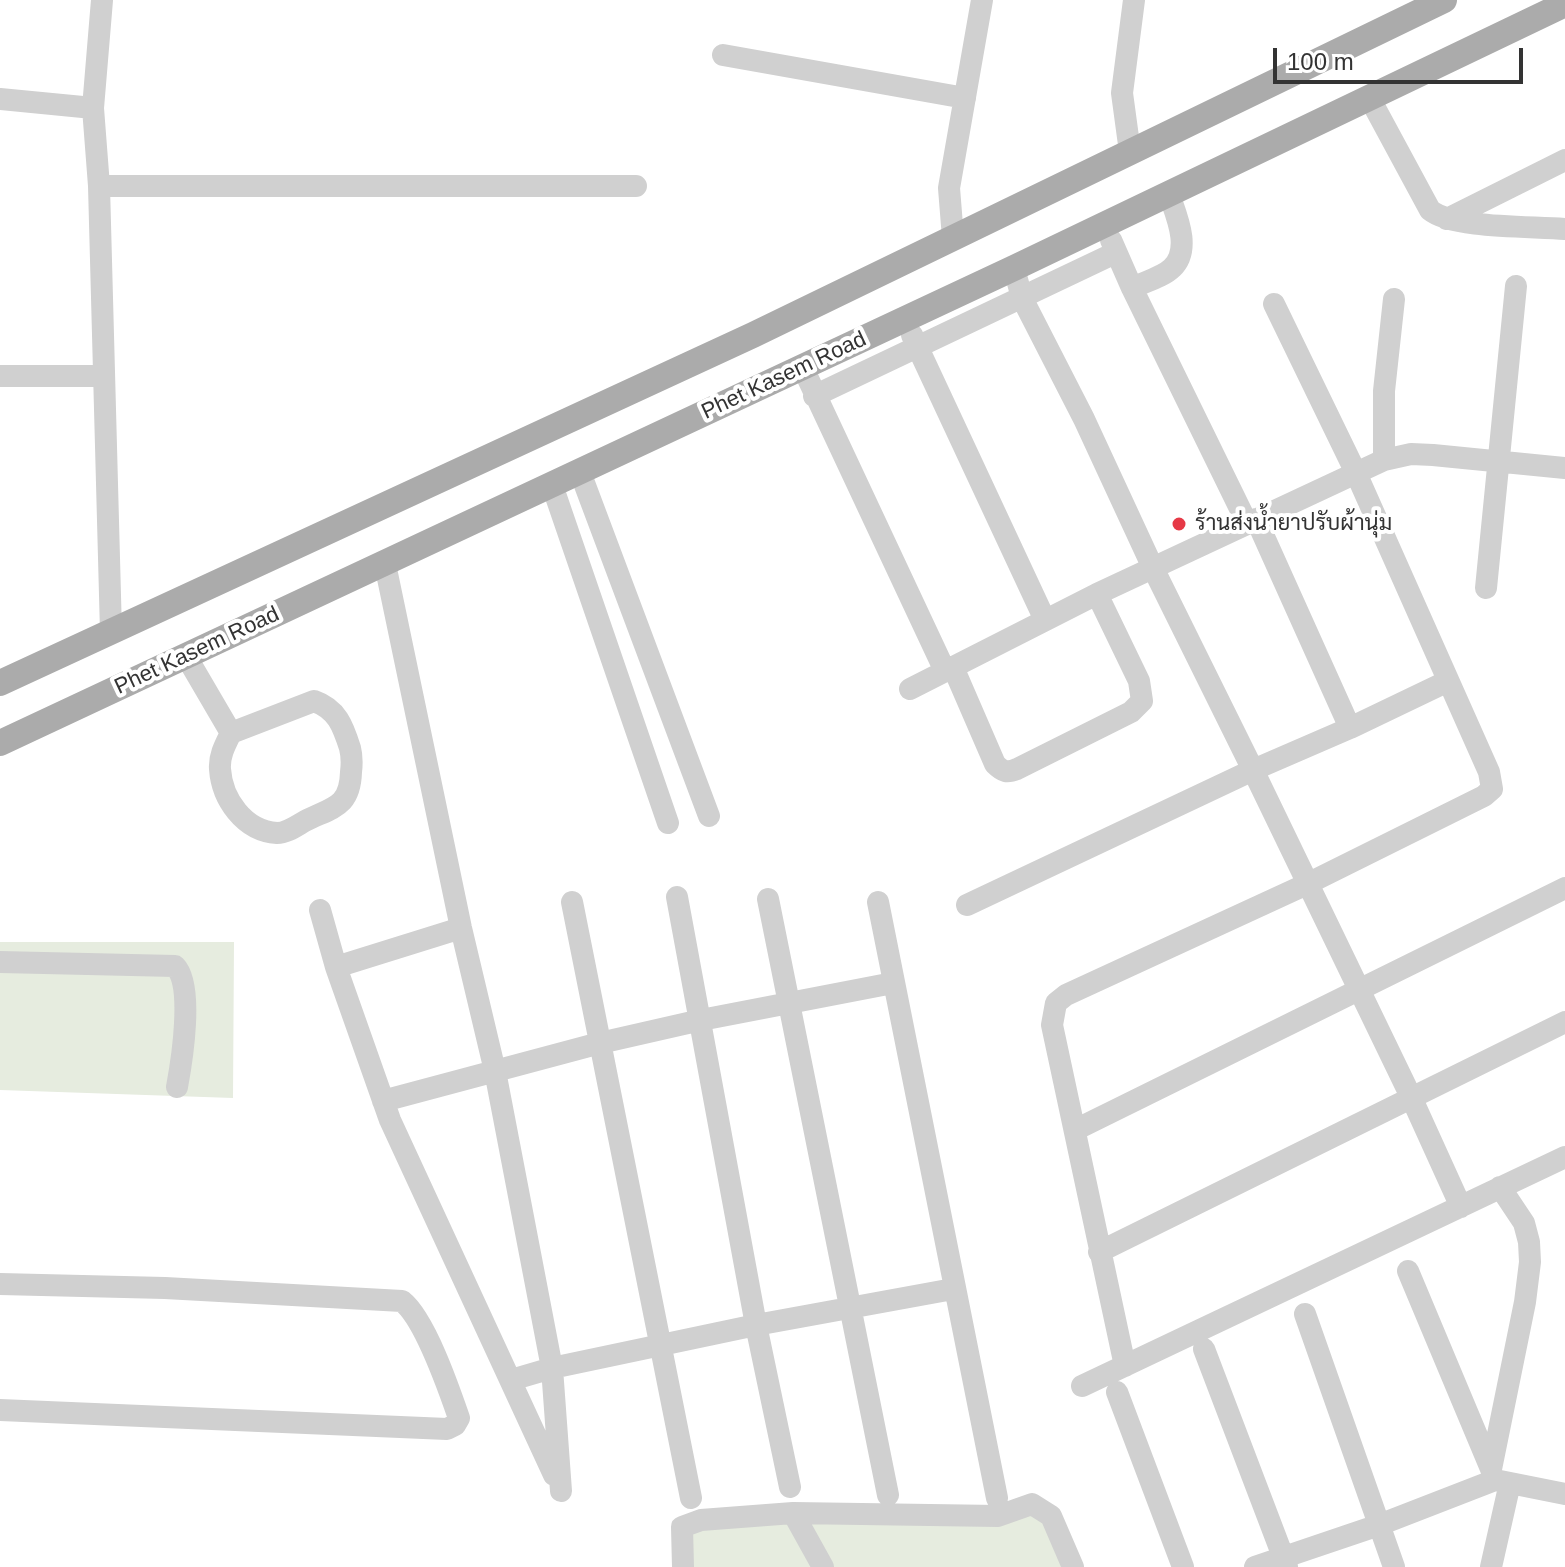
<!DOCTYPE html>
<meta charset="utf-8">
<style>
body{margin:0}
#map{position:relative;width:1565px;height:1567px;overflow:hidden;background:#fff;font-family:Arial,sans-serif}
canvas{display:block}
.scale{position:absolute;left:1273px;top:48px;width:250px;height:36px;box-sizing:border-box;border:4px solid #333;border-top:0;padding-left:10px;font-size:24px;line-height:28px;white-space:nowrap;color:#333;-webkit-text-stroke:6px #fff;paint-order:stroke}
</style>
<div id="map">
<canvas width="1565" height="1567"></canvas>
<div class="scale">100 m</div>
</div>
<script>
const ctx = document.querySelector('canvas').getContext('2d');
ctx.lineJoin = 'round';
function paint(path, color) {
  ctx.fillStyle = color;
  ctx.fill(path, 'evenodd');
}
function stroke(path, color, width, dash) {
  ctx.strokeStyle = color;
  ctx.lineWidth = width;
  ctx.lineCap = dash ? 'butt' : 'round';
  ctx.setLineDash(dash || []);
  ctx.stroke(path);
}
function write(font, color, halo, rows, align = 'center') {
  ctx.font = font + ' Arial,Sarabun,sans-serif';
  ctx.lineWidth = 8;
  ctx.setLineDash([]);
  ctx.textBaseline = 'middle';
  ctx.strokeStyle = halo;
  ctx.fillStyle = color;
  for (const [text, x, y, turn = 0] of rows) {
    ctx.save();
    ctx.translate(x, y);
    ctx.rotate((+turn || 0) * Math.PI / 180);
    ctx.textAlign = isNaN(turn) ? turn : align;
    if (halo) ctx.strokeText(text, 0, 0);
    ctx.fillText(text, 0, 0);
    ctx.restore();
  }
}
paint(new Path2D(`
 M0,942h234l-1,156 -233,-8z
 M1053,1506l24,61h-393l6,-42z`), '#e6ecdf');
stroke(new Path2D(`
 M102,0l-9,108 6,78 12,446
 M723,55l242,43
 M1369,97l61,113c23,19 103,16 135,19
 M0,99l93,9
 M1130,152l-8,-59 12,-93
 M99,186h537
 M1447,219l118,-59
 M953,238l-4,-50 33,-188
 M1111,240l21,48 115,235
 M1014,268l8,30 62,121 69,149 100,202 159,329 49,108
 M1132,288c12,-6 31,-11 40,-20 20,-19 4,-53 -3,-74
 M1394,299l-10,92v69l27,-6 22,1 132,13
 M912,335l133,285
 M803,368l142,303
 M0,376h104
 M814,396l301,-143
 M580,472l129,344
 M552,485l116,338
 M1256,519l94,209
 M385,564l76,364 34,143 57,297 9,123
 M1486,588l30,-302
 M186,656l45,77
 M953,667l42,97c8,8 12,9 22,5l114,-57 11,-11 -3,-20 -42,-87
 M910,689l187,-95 259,-121 -82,-169
 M314,701c23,8 29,25 36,47 2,8 2,16 1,24 -1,35 -18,35 -46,49 -9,5 -18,12 -28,12 -33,-2 -55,-34 -57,-64 -1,-13 5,-24 11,-36z
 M677,897l79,428 34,162
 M768,899l120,596
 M572,902l119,596
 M878,902l119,596
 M967,905l286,-135 97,-42 98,-47
 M320,910l16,57 54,153 164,355
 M0,962l175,4c19,19 7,94 2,121
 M336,967l125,-39
 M383,1101l217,-58 101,-23 192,-37
 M1075,1130l490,-242
 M1099,1252l466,-230
 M1408,1271l83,198
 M0,1284l165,4 237,13c23,18 47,88 57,117l-4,7 -8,4 -447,-19
 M1305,1314l89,253
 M1204,1349l83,218
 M1125,1366l-73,-341 4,-22 10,-8 241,-111 177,-88 8,-7 -3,-17 -133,-299 28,-13
 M511,1380l41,-12 204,-43 197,-36
 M1082,1386l483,-229
 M1117,1392l66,175
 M1491,1469l34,-167 5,-40 -1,-20 -5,-19 -24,-36
 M793,1513l30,54
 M683,1567l-1,-40 19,-7 92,-7 205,3 34,-12 19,12 22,51
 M1255,1567l124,-42 116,-45 70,14
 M1491,1567l19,-84`), '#d0d0d0', 22);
stroke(new Path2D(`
 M0,683l753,-348 691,-335
 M0,743l1014,-475 551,-264`), '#ababab', 26);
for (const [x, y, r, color] of [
 [1179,524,8,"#e63946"]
]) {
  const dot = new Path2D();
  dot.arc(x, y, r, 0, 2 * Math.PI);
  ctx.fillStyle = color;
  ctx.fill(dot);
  stroke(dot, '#fff', 3);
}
write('22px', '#333', '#fff', [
 ["Phet Kasem Road",784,376,-25],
 ["Phet Kasem Road",197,651,-25]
]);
write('22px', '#333', '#fff', [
 ["ร้านส่งน้ำยาปรับผ้านุ่ม",1195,524]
], 'left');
</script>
